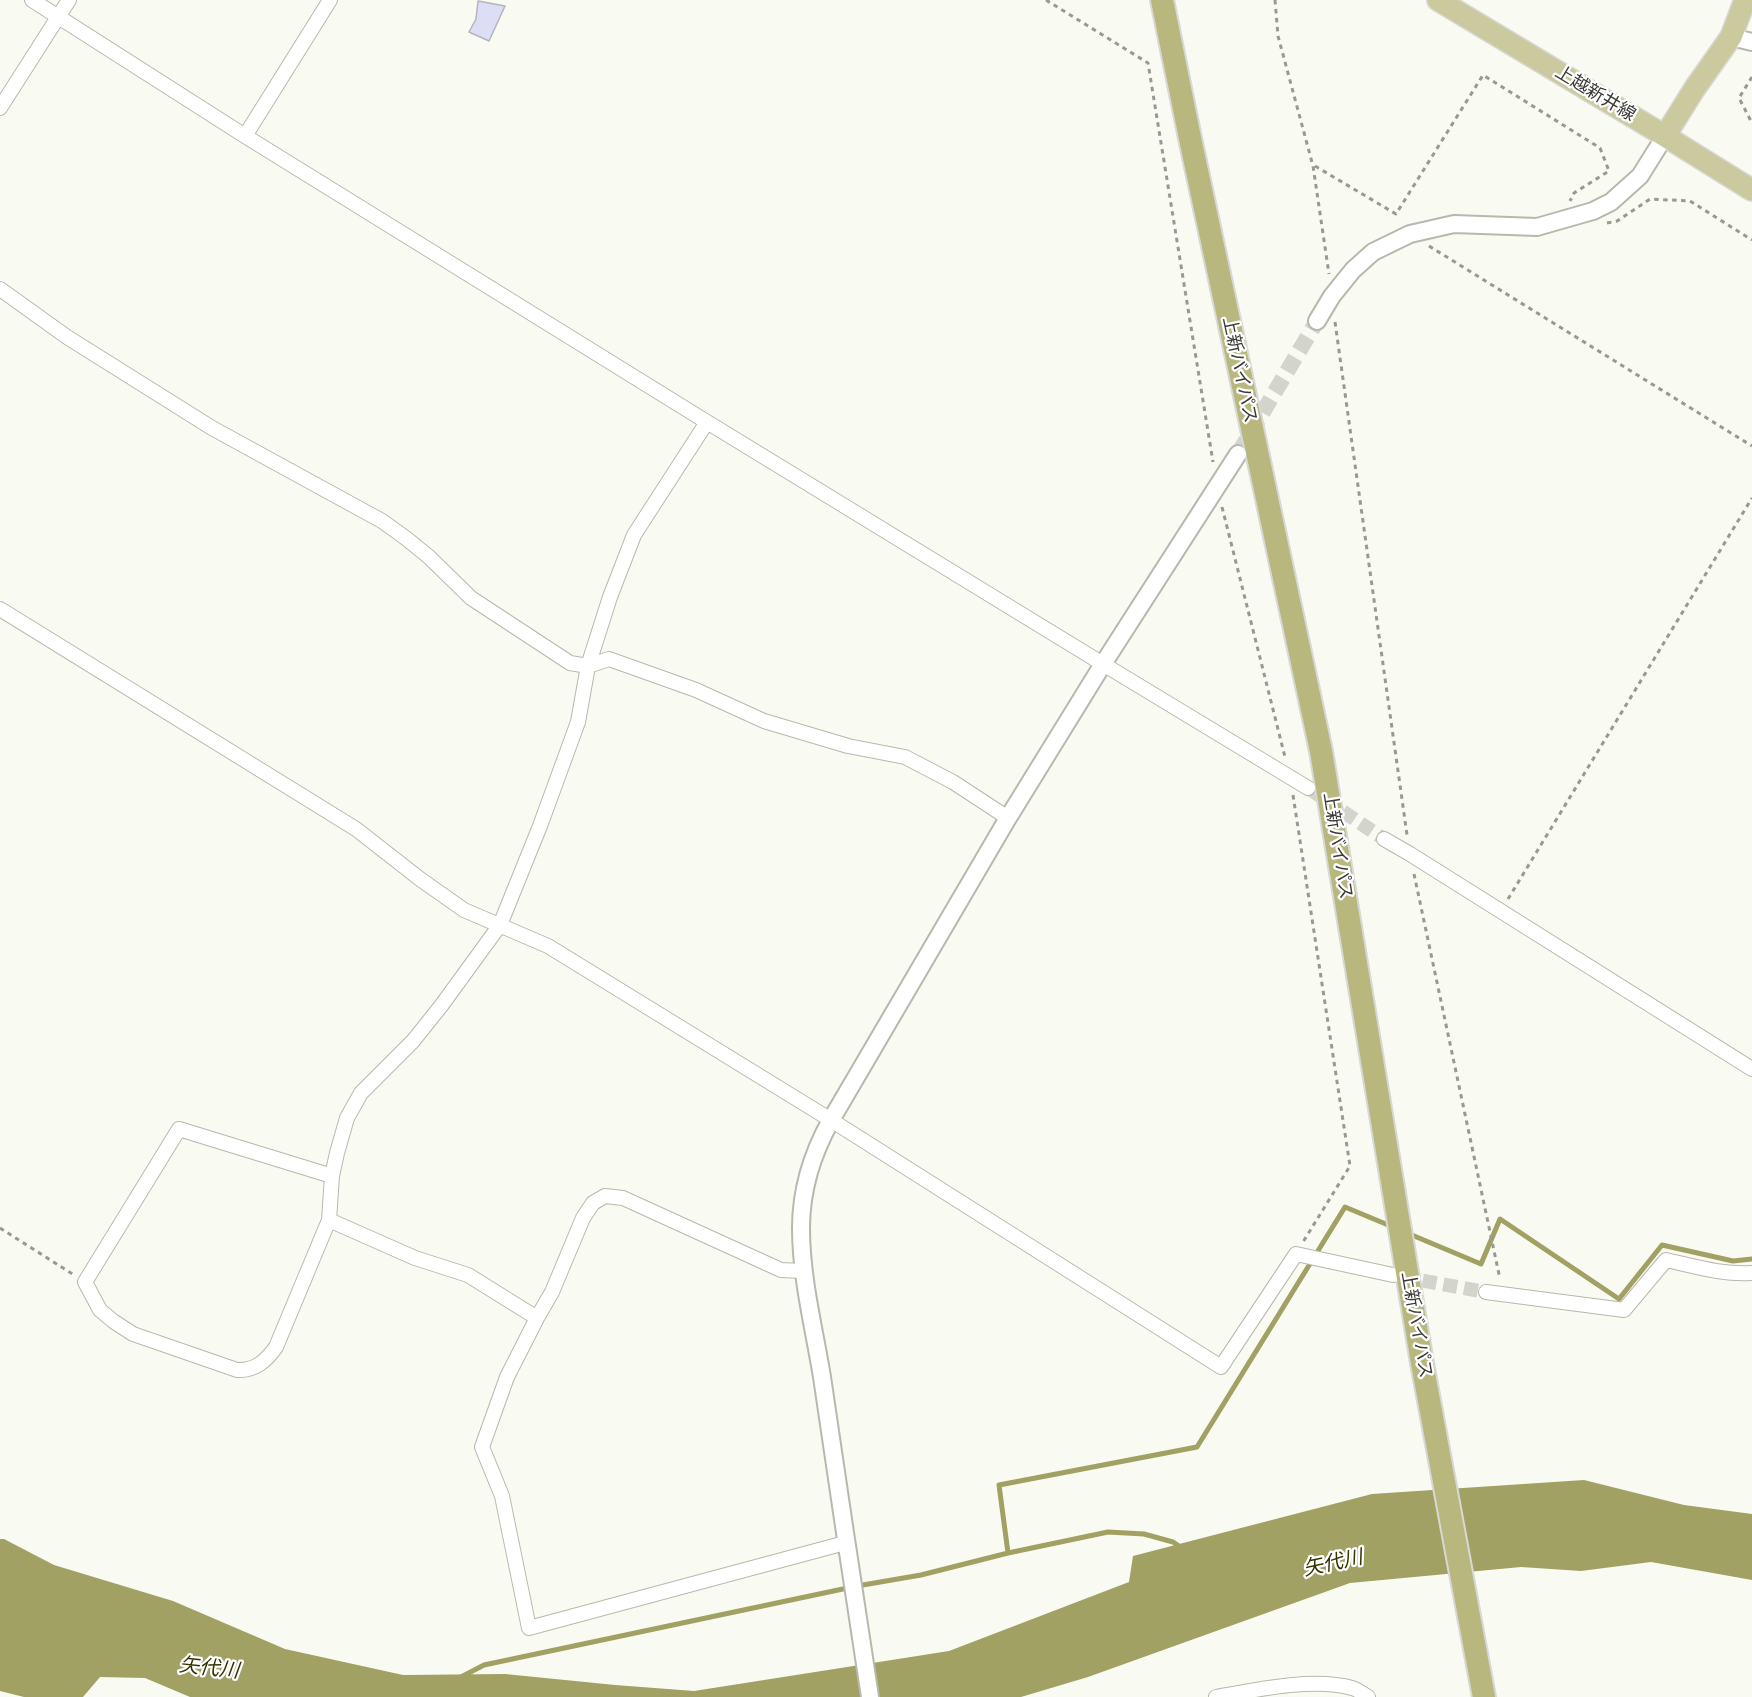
<!DOCTYPE html>
<meta charset="utf-8">
<style>
body{margin:0}
canvas{display:block;background:#f9faf1}
</style>
<canvas width="1752" height="1697"></canvas>
<script>
const ctx = document.querySelector('canvas').getContext('2d');
ctx.lineJoin = 'round';
function paint(path, color) {
  ctx.fillStyle = color;
  ctx.fill(path, 'evenodd');
}
function stroke(path, color, width, dash) {
  ctx.strokeStyle = color;
  ctx.lineWidth = width;
  ctx.lineCap = dash ? 'butt' : 'round';
  ctx.setLineDash(dash || []);
  ctx.stroke(path);
}
function write(font, color, halo, rows, align = 'center') {
  ctx.font = font + ' Signika,"Noto Sans JP",sans-serif';
  ctx.lineWidth = 4.5;
  ctx.setLineDash([]);
  ctx.textBaseline = 'middle';
  ctx.strokeStyle = halo;
  ctx.fillStyle = color;
  for (const [text, x, y, turn = 0] of rows) {
    ctx.save();
    ctx.translate(x, y);
    ctx.rotate((+turn || 0) * Math.PI / 180);
    ctx.textAlign = isNaN(turn) ? turn : align;
    if (halo) ctx.strokeText(text, 0, 0);
    ctx.fillText(text, 0, 0);
    ctx.restore();
  }
}
paint(new Path2D(`
 M1584,1480l100,25 68,9v66l-101,-18 -70,9 -60,-4 -171,16 -262,94 -67,20h-831l-45,-19 -45,-1 -17,20h-59l-24,-6v-152h4l50,26 119,36 112,48 118,26 102,-1 110,11 79,6 255,-40 180,-69 4,-26 239,-62z`), '#a0a163');
stroke(new Path2D(`
 M1407,1233l74,31 19,-45 119,80 43,-54 71,16 19,-2
 M1008,1553l-9,-68 198,-38 148,-240 48,20
 M461,1677l23,-12 373,-79 64,-11 87,-22 100,-21 36,2 29,8 9,6`), '#a0a163', 5);
const building = new Path2D(`
 M478,1l27,5 -16,35 -20,-9 7,-13z`);
paint(building, '#deddf6');
stroke(building, '#b4b4bd', 1.5);
stroke(new Path2D(`
 M1308,788l76,51
 M1402,1277l84,15`), '#d3d4cc', 14, [14, 7]);
stroke(new Path2D(`
 M1238,454l79,-133`), '#d3d4cc', 16, [16, 8]);
const minor = new Path2D(`
 M32,0l213,136 462,286 396,242 205,124
 M0,108l69,-108
 M245,136l85,-136
 M0,289l67,48 145,91 170,93 25,18 22,18 42,41 99,65 18,3 21,-7 87,31 68,31 84,25 57,11 48,25 55,36
 M0,609l356,220 64,50 44,31 84,36 283,174 390,247 75,-113 97,21
 M1384,839l26,15 342,215
 M329,1220l-53,127c-10,14 -21,24 -39,23l-104,-36 -20,-13 -13,-11 -15,-28 94,-153 153,47
 M803,1271l-22,-1 -158,-72 -18,-2 -12,7 -10,15 -31,74 -15,26 -30,59 -25,70 20,49 27,132 316,-85
 M1486,1292l138,18 42,-50c28,6 56,15 86,13
 M537,1318l-69,-43 -53,-17 -86,-38 3,-44 5,-23 10,-35 14,-25 52,-52 28,-35 59,-81 40,-99 38,-104 10,-56 22,-69 24,-62 73,-113
 M1216,1697c38,-7 98,-20 136,-9 5,1 11,6 16,9`);
const tertiary = new Path2D(`
 M1731,37l21,5
 M1317,321l15,-25 21,-26 20,-18 37,-18 44,-10 83,3 56,-16 18,-9 29,-26 25,-40
 M870,1697c-17,-107 -32,-213 -48,-320 -8,-49 -21,-99 -21,-149 0,-39 11,-74 30,-108l177,-302 95,-154 135,-210`);
const primary = new Path2D(`
 M1438,0l227,136 87,54
 M1665,136l30,-48 36,-51 14,-37`);
const trunk = new Path2D(`
 M1162,0l29,143 130,608 101,612 62,334`);
stroke(minor, '#b8b8af', 16);
stroke(tertiary, '#b8b8af', 20);
stroke(primary, '#d8d8d7', 24);
stroke(trunk, '#d8d8d7', 26);
stroke(new Path2D(`
 M1046,0l102,63 65,399
 M1275,0l3,36 35,130 16,108
 M1752,77l-13,21 13,25
 M1315,166l81,48 87,-139 117,73 9,23 -35,22 -4,8
 M1607,223l10,-2 33,-22 40,2 62,39
 M1429,246l323,200
 M1335,322l72,513
 M1222,507l63,250
 M1293,795l57,371 -47,76
 M1414,874l86,405
 M1508,899l244,-401
 M0,1228l74,47`), '#999993', 3, [4.5, 4.5]);
stroke(minor, '#fff', 14);
stroke(tertiary, '#fff', 16);
stroke(primary, '#caca9e', 21);
stroke(trunk, '#b8b87e', 22);
write('18px', '#3a3a36', '#fff', [
 ["上越新井線",1595,94,31],
 ["上新バイパス",1239,370,78],
 ["上新バイパス",1337,846,81],
 ["上新バイパス",1416,1325,80]
]);
write('italic 20px', '#343300', '#fff', [
 ["矢代川",1333,1564,-12],
 ["矢代川",209,1669,6]
]);
</script>
